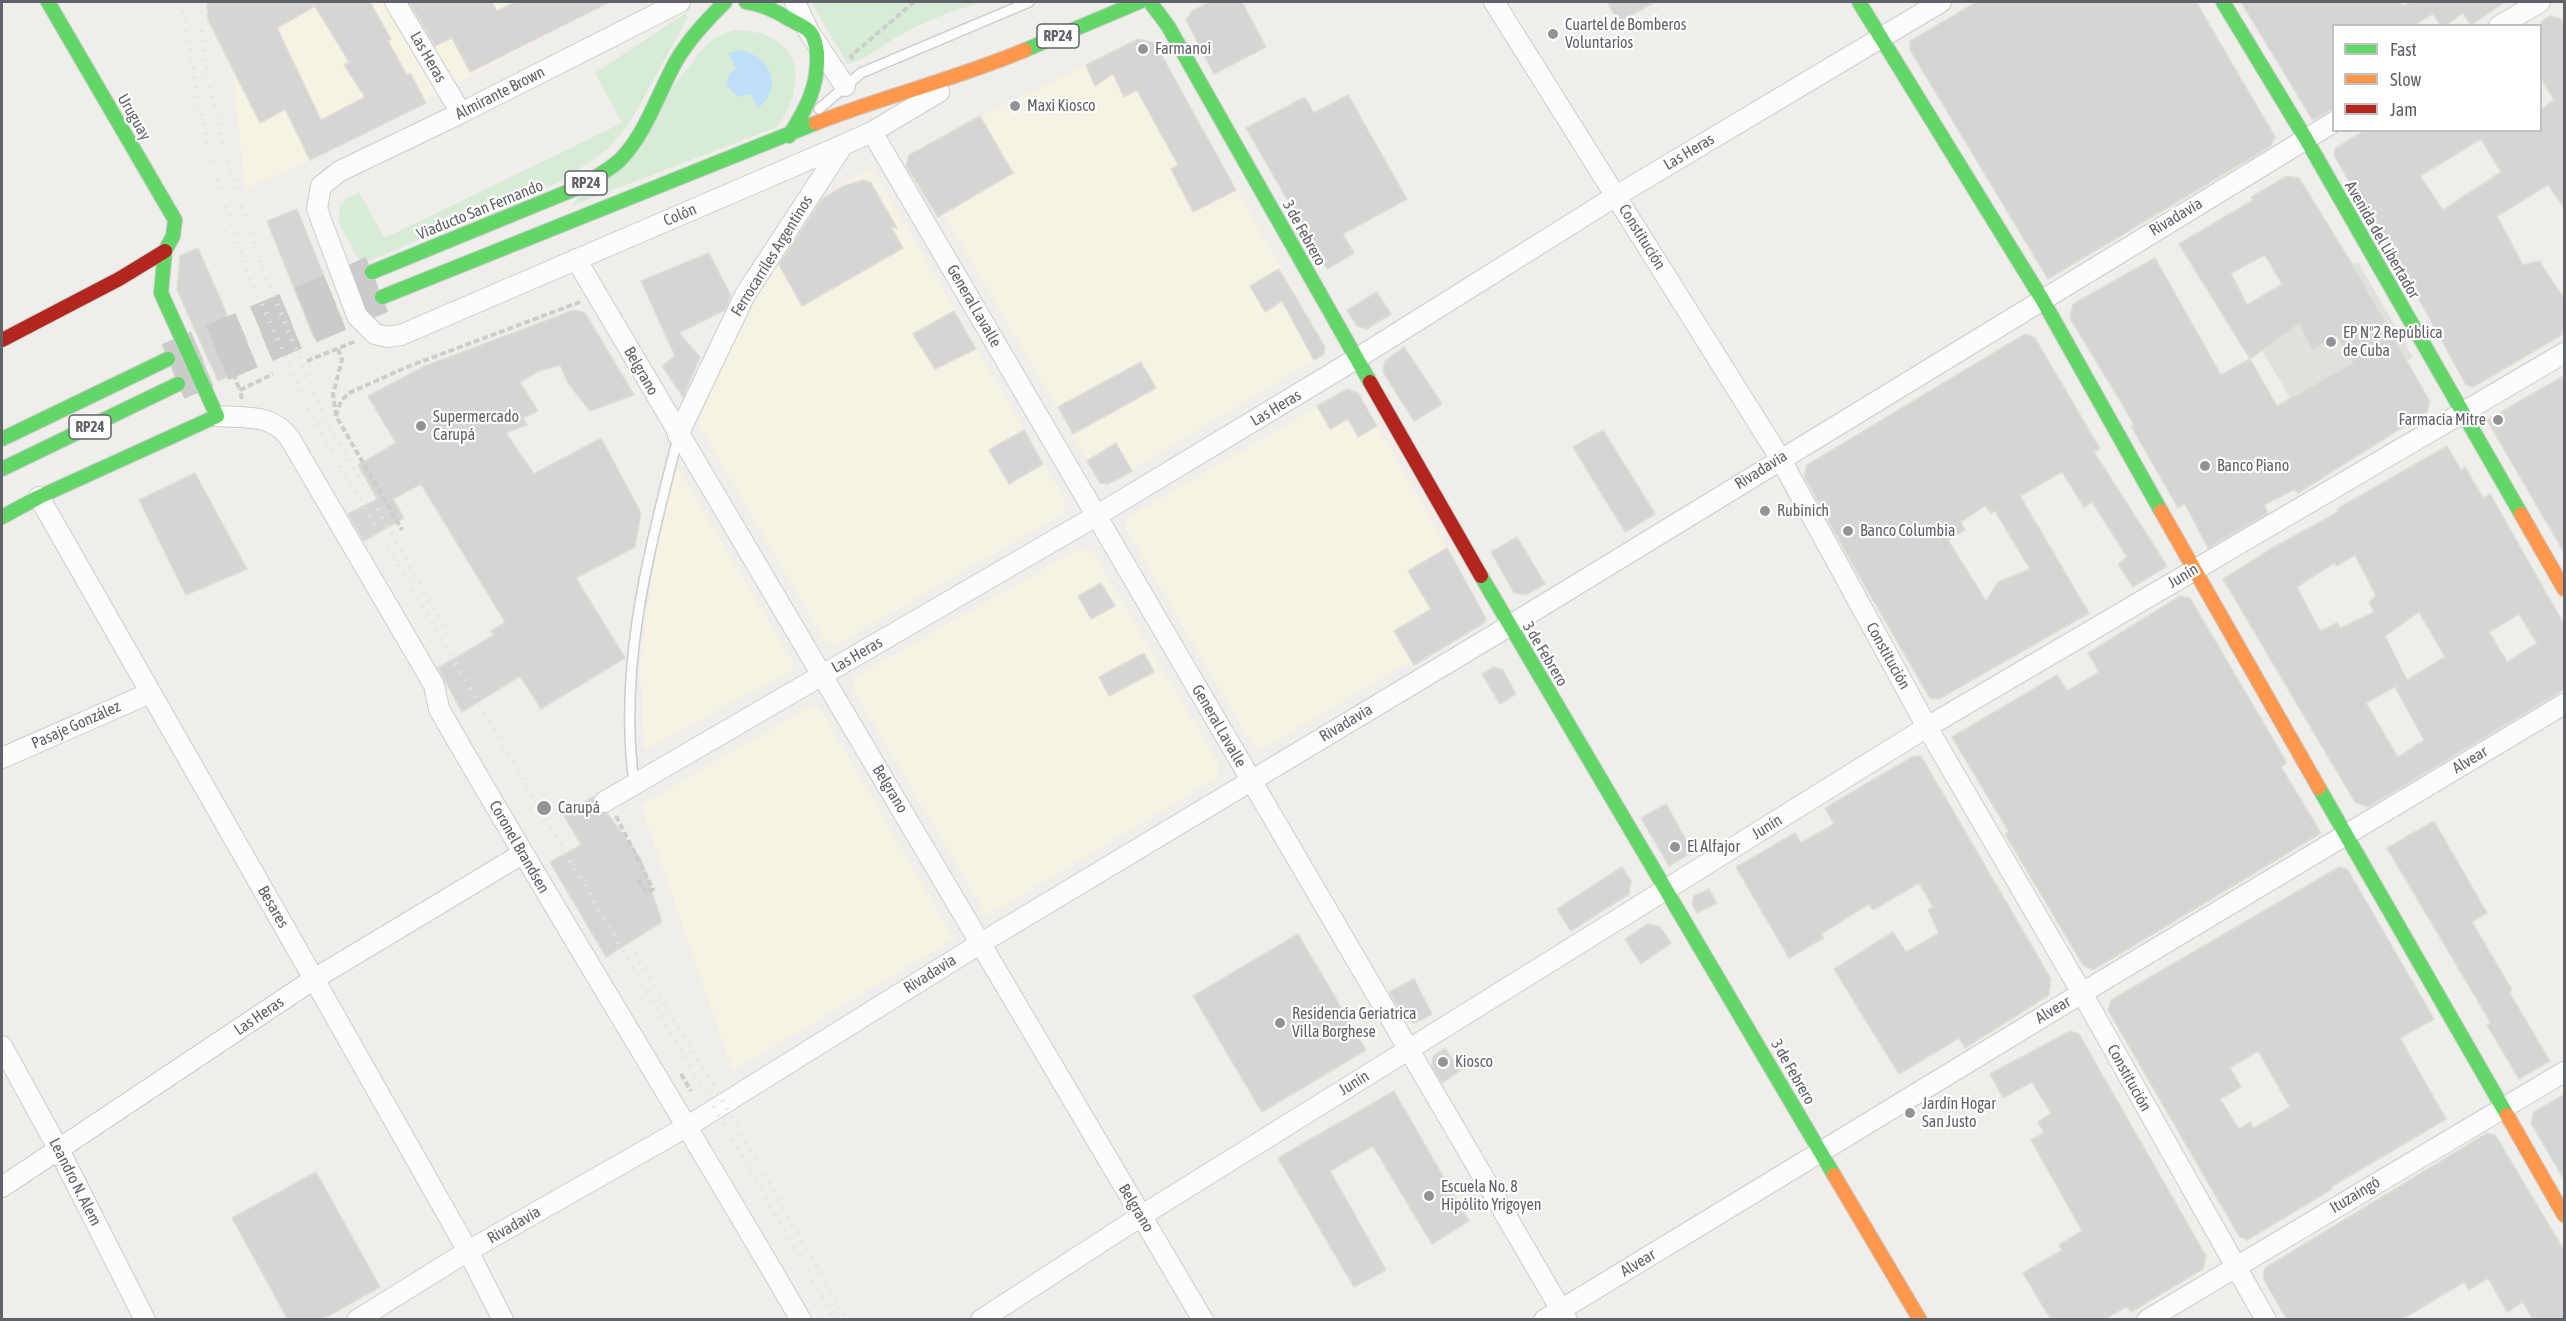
<!DOCTYPE html>
<meta charset="utf-8">
<style>
body{margin:0}
#map{position:relative;width:2566px;height:1321px;overflow:hidden;background:#efeeea;font-family:"Asap Condensed",sans-serif}
canvas{display:block}
.frame{position:absolute;inset:0;border:3px solid #5f6368;pointer-events:none}
.legend{position:absolute;left:2332px;top:24px;width:210px;height:108px;box-sizing:border-box;background:#fff;border:2px solid #bfc1c3;margin:0;padding:8px 10px;list-style:none;font-size:18px;color:#5f6368}
.legend li{display:flex;align-items:center;gap:12px;height:30px}
.legend b{width:30px;border:2px solid #bfc1c3}
</style>
<div id="map">
<canvas width="2566" height="1321"></canvas>
<div class="frame"></div>
<ul class="legend">
<li><b style="height:8px;background:#63d668"></b>Fast</li>
<li><b style="height:8px;background:#ff974d"></b>Slow</li>
<li><b style="height:8px;background:#b3261e"></b>Jam</li>
</ul>
</div>
<script>
const ctx = document.querySelector('canvas').getContext('2d');
ctx.lineJoin = 'round';
function paint(path, color) {
  ctx.fillStyle = color;
  ctx.fill(path, 'evenodd');
}
function stroke(path, color, width, dash) {
  ctx.strokeStyle = color;
  ctx.lineWidth = width;
  ctx.lineCap = dash ? 'butt' : 'round';
  ctx.setLineDash(dash || []);
  ctx.stroke(path);
}
function write(font, color, halo, rows, align = 'center') {
  ctx.font = font + ' "Asap Condensed",sans-serif';
  ctx.lineWidth = 4.5;
  ctx.setLineDash([]);
  ctx.textBaseline = 'middle';
  ctx.strokeStyle = halo;
  ctx.fillStyle = color;
  for (const [text, x, y, turn = 0] of rows) {
    ctx.save();
    ctx.translate(x, y);
    ctx.rotate((+turn || 0) * Math.PI / 180);
    ctx.textAlign = isNaN(turn) ? turn : align;
    if (halo) ctx.strokeText(text, 0, 0);
    ctx.fillText(text, 0, 0);
    ctx.restore();
  }
}
paint(new Path2D(`
 M226,2h384l-275,146 -90,41z
 M1138,39l17,4 170,304 -1,7 -221,133 -190,-326 6,-14z
 M872,167l194,335 -2,11 -228,132 -11,-4 -127,-218 37,-89 77,-130z
 M1347,389l11,4 129,223 -223,132 -11,-2 -128,-219 2,-9z
 M674,462l119,200 -2,9 -147,79 -4,-90 21,-140z
 M1081,548l12,4 126,212 -2,14 -230,138 -134,-227 2,-12z
 M812,705l8,3 134,231 -221,132 -92,-266z`), '#f7f3e4');
paint(new Path2D(`
 M2358,262l55,95 -109,64 -56,-94z`), '#e2e0da');
paint(new Path2D(`
 M811,2h172c-30,8 -59,19 -86,35 -17,10 -30,21 -49,27z
 M687,12v7l-58,105 -21,25 -46,32 -201,83 -22,-41 1,-18 9,-8 10,-4 26,45 237,-115 -27,-50z
 M735,30c10,1 22,1 32,6 41,17 32,63 10,91l-206,79 122,-144c12,-18 21,-26 42,-32z`), '#d8ebd6');
paint(new Path2D(`
 M738,50c31,4 48,37 20,58l-7,-14 -13,3 -11,-11 1,-10 8,-8 -8,-15z`), '#bfe0f9');
const building = new Path2D(`
 M207,2h163l21,37 -3,2 19,34 3,-2 16,30 -116,57 -25,-51 -25,14 -52,-103zM315,6l34,56 -5,3 21,32 -44,23 -44,-92z
 M409,2h83l5,9 18,-9h95l-140,70 -18,-34 -17,8z
 M1210,2h32l24,45 -52,27 -28,-54 6,-9z
 M1607,2h48l-36,20z
 M1977,2h219l79,135 -4,9 -223,133 -138,-229v-9z
 M2241,2h158l4,4 9,-4h93l-34,23 -8,-12 -18,13h-4l-8,-12 -21,12h-78v82l-19,11h-3z
 M2550,16l11,3 4,6v184l-17,-24 -51,31 26,49 16,-4 26,39v33l-92,54 -7,-2 -57,-104 -2,2 -73,-128 1,-6 30,-19h176v-21l13,-9 -13,-22v-56zM2481,139l20,33 -58,38 -23,-34z
 M1138,39l17,4 81,147 -43,22 -22,-43 7,-4 -41,-75 -13,7 -11,-23 -18,12 -9,-21z
 M1348,95l59,104 -64,35 11,19 -27,16 -81,-141 59,-31 9,16z
 M980,116l33,57 -75,44 -32,-51 3,-11z
 M2287,176l12,2 55,89 76,135 -3,10 -129,81 -3,-4 -31,16 4,8 -60,35 -23,-44 -7,4 -47,-82 3,-1 -12,-21 -52,-86 3,-14 82,-46 66,117 29,-16 -71,-115 74,-44 -2,-3zM2265,255l17,29 -35,21 -16,-32zM2299,324l13,26 25,-14 16,27 -76,43 -27,-47z
 M863,180l8,3 26,45 -6,-1 12,21 -101,58 -23,-41 43,-66 22,-13z
 M297,209l47,117 -30,12 -47,-117z
 M198,248l52,119 -32,14 -41,-91 3,-34z
 M709,253l22,43 -6,14 -46,23 21,24 -17,40 -21,-31 13,-10 -34,-75z
 M1279,269l46,78 -1,7 -10,6 -32,-59 -17,11 -15,-26z
 M1377,292l14,22 -24,15 -10,-3 -10,-16z
 M574,310l11,3 49,82 -44,16 -22,-28 -8,-18 -21,6 -19,11 18,29 -15,7 4,7 -21,8 28,41 67,-36 40,75 -6,34 -59,31 49,80 -84,51 -21,-33 -58,36 -24,-44 56,-33 -3,-4 14,-9 -84,-138 -28,15 11,19 -40,23 -16,-27 29,-15 -19,-34 38,-22 -28,-47 57,-30z
 M954,311l22,38 -41,20 -22,-35z
 M2025,334l10,4 65,111 -6,3 73,114 -34,21 -15,-23 9,-7 -35,-55 -8,5 -22,-35 -42,24 69,117 -150,86 -9,-1 -79,-136 -47,-86 3,-11zM1985,506l6,7 4,-2 35,58 -32,13 -12,19 -38,-61 17,-10 -4,-8z
 M1404,347l38,57 -28,17 -31,-49 2,-11z
 M1141,362l15,26 -83,46 -15,-27z
 M2565,375v179l-78,-134z
 M1347,389l11,4 19,33 -19,11 -10,-18 -18,10 -13,-23z
 M1024,430l19,34 -34,20 -20,-34z
 M1603,430l52,84 -30,18 -52,-85z
 M1116,443l16,28 -24,13 -8,-1 -13,-22z
 M2447,446l14,24 4,-3 18,31 7,-4 75,132v63l-197,118 -13,-5 -132,-223 51,-32 64,-35 -1,-3zM2355,555l21,41 -7,6 5,10 -33,16 -4,-5 -17,8 -23,-44 37,-24 3,3zM2419,612l26,45 -38,23 -22,-44zM2519,614l18,29 -30,19 -18,-30zM2398,685l-3,2 29,53 -26,17 -32,-54z
 M195,473l52,96 -61,26 -47,-95z
 M1517,537l28,47 -19,11 -12,-2 -23,-41z
 M1447,548l39,70 -2,5 -70,42 -20,-34 37,-22 -23,-38z
 M1101,583l14,23 -24,13 -13,-23z
 M2180,596l10,2 97,165 -6,4 40,66 -228,137 -10,-5 -78,-131 4,-2 -57,-95 105,-62 10,16 32,-19 -11,-19z
 M1144,653l10,19 -45,24 -10,-19z
 M1494,667l9,3 13,24 -16,10 -18,-30z
 M1921,756l130,223 -2,16 -84,53 -6,-10 -60,36 -65,-105 59,-37 13,20 33,-19 -11,-23 5,-3 -14,-24 -46,27 -4,-6 -48,30 3,4 -35,20 -53,-91 59,-34 6,10 33,-19 -9,-16 87,-51z
 M593,797l1,11 5,5h8l34,46 21,63 -56,35 -56,-95 31,-17 -18,-31z
 M1666,804l27,48 -24,14 -28,-48z
 M2434,821l53,92 -15,9 40,68 -3,2 41,69 -31,18 -32,-54 4,-2 -104,-175z
 M1622,867l9,14 -2,13 -58,37 -14,-22z
 M2339,867l9,3 86,149 -34,19 46,81 -115,68 1,2 -85,51 -8,-4 -131,-226 3,-10zM2258,1051l32,56 -36,21 -4,-6 -11,7 -19,-30 21,-12 -11,-19z
 M1709,889l8,14 -20,10 -5,-9 2,-8z
 M1648,924l12,3 11,16 -30,21 -16,-25z
 M1298,934l68,116 -104,62 -69,-116z
 M1414,979l18,35 -17,9 -10,-4 -16,-27z
 M2070,1031l9,3 127,222 -3,13 -72,43 -4,-6 -23,14h-53l-28,-47 39,-23 -3,-5 23,-14 -51,-91 13,-7 -6,-11 13,-9 -19,-31 -29,16 -13,-24z
 M1445,1048l15,23 -18,12 -10,-17 1,-10z
 M1394,1091l75,130 -37,23 -59,-98 -43,25 56,99 -32,17 -76,-129z
 M2565,1094v87l-34,-58 3,-11z
 M2487,1133l9,3 69,116v68h-32l-10,-18 -16,10 -19,-34 -19,12 -5,-8 -63,38h-114l-24,-42 2,-10z
 M316,1172l64,115 -59,33h-33l-56,-102z`);
paint(building, '#d6d5d3');
stroke(building, '#deddd9', 1.5);
stroke(new Path2D(`
 M168,359l204,-87
 M178,384l204,-87`), '#cbcbca', 32, [32, 16]);
const lane = new Path2D(`
 M819,109l42,-36 168,-71
 M634,783c-16,-119 15,-231 44,-346`);
const street = new Path2D(`
 M395,2l66,111
 M680,2l-219,111 -121,58 -19,15 -4,23 40,107 18,18 13,3 13,-2 442,-190 29,-13 67,-40
 M795,2l14,30 36,54
 M1494,2l286,456 147,269 155,266 184,327
 M2499,26l41,-24
 M872,132l695,1188
 M576,259l627,1061
 M217,416c29,2 52,-3 72,21l145,248 5,24c118,206 243,406 362,611
 M678,435l67,-140 98,-150
 M39,497l275,482 154,272 35,69
 M2,758l148,-65
 M604,802l492,-286 260,-157 260,-163 325,-194
 M2,1046l57,104 86,170
 M2,1187l312,-208 208,-125
 M357,1320l111,-69 220,-125 293,-183 528,-317 825,-504
 M981,1320l160,-104 786,-489 637,-374
 M1544,1320l538,-327 482,-289
 M2147,1320l417,-248`);
const fast = new Path2D(`
 M746,2c16,2 30,9 43,17 7,4 15,7 20,12 6,6 7,15 8,22 2,33 -11,56 -28,83
 M1150,2l18,24 202,356
 M1859,2l183,297 119,212
 M2223,2l83,137 215,375
 M1025,50l114,-48
 M372,272l205,-84c15,-9 30,-16 43,-28 26,-27 37,-64 55,-97 13,-23 31,-42 50,-61
 M382,297l434,-174
 M2,439l166,-80
 M2,469l176,-85
 M2,517l37,-20 178,-81 -56,-123 4,-42 8,-15 2,-16 -127,-218
 M1481,576l353,599
 M2319,788l188,327`);
const slow = new Path2D(`
 M816,123c69,-27 140,-44 209,-73
 M2161,511l158,277
 M2521,514l43,75
 M2507,1115l57,100
 M1834,1175l86,145`);
const jam = new Path2D(`
 M2,340l117,-61 46,-28
 M1370,382l111,194`);
stroke(lane, '#cbcccc', 12);
stroke(street, '#cbcccc', 22);
stroke(fast, '#cacacb', 16);
stroke(slow, '#cacacb', 16);
stroke(jam, '#cacacb', 16);
stroke(new Path2D(`
 M853,59l-2,-3 63,-54
 M338,349l4,11 -9,34 3,22 66,114
 M307,361l49,-20
 M233,374l7,16
 M242,399l-2,-9 33,-16
 M336,416l5,-15 8,-8 58,-26 173,-65
 M616,816l37,73 -7,4 -9,-17
 M681,1074l10,17`), '#cacfcc', 4, [6, 3]);
stroke(lane, '#fdfcfc', 9);
stroke(street, '#fdfcfc', 20);
stroke(fast, '#63d668', 14);
stroke(slow, '#ff974d', 14);
stroke(jam, '#b3261e', 14);
stroke(new Path2D(`
 M182,2l13,80 12,59 36,120 70,158 402,690 120,211
 M199,2l9,78 13,55 37,123 65,156 126,221
 M635,953l89,150 123,217`), '#e4e4e4', 4.5, [1.5, 8]);
for (const [x, y, r, color] of [
 [1553,34,6,"#919496"],
 [1143,49,6,"#919496"],
 [1015,106,6,"#919496"],
 [2331,342,6,"#919496"],
 [2498,420,6,"#919496"],
 [421,426,6,"#919496"],
 [2205,466,6,"#919496"],
 [1765,511,6,"#919496"],
 [1848,531,6,"#919496"],
 [544,808,8,"#919496"],
 [1675,847,6,"#919496"],
 [1280,1023,6,"#919496"],
 [1443,1062,6,"#919496"],
 [1910,1113,6,"#919496"],
 [1429,1196,6,"#919496"]
]) {
  const dot = new Path2D();
  dot.arc(x, y, r, 0, 2 * Math.PI);
  ctx.fillStyle = color;
  ctx.fill(dot);
  stroke(dot, '#fff', 2);
}
for (const [x, y, w] of [
 [1058,36,42],
 [586,183,42],
 [90,427,42]
]) {
  const box = new Path2D();
  box.roundRect(x - w / 2, y - 12, w, 24, 4.5);
  ctx.fillStyle = '#fff';
  ctx.fill(box);
  stroke(box, '#5f6368', 1.5);
}
write('bold 15px', '#5f6368', null, [
 ["RP24",1058,36],
 ["RP24",586,183],
 ["RP24",90,427]
]);
write('16px', '#5f6368', '#fff', [
 ["Cuartel de Bomberos",1565,25],
 ["Voluntarios",1565,43],
 ["Farmanoi",1155,49],
 ["Maxi Kiosco",1027,106],
 ["EP Nº2 República",2343,333],
 ["de Cuba",2343,351],
 ["Supermercado",433,417],
 ["Carupá",433,435],
 ["Farmacia Mitre",2486,420,"right"],
 ["Banco Piano",2217,466],
 ["Rubinich",1777,511],
 ["Banco Columbia",1860,531],
 ["Carupá",558,808],
 ["El Alfajor",1687,847],
 ["Residencia Geriatrica",1292,1014],
 ["Villa Borghese",1292,1032],
 ["Kiosco",1455,1062],
 ["Jardín Hogar",1922,1104],
 ["San Justo",1922,1122],
 ["Escuela No. 8",1441,1187],
 ["Hipólito Yrigoyen",1441,1205]
], 'left');
write('16px', '#5f6368', '#fff', [
 ["Las Heras",428,57,60],
 ["Almirante Brown",500,93,-27],
 ["Uruguay",134,117,60],
 ["Las Heras",1689,152,-31],
 ["Viaducto San Fernando",480,210,-22],
 ["Colón",680,215,-23],
 ["Rivadavia",2176,217,-31],
 ["3 de Febrero",1304,233,61],
 ["Constitución",1642,237,58],
 ["Avenida del Libertador",2382,240,60],
 ["Ferrocarriles Argentinos",772,256,-58],
 ["General Lavalle",974,306,60],
 ["Belgrano",641,371,60],
 ["Las Heras",1276,408,-31],
 ["Rivadavia",1761,470,-32],
 ["Junín",2183,576,-31],
 ["3 de Febrero",1545,654,59],
 ["Las Heras",857,655,-30],
 ["Constitución",1888,656,61],
 ["Rivadavia",1346,723,-31],
 ["Pasaje González",76,725,-24],
 ["General Lavalle",1219,726,60],
 ["Alvear",2470,760,-31],
 ["Belgrano",890,789,59],
 ["Junín",1767,827,-32],
 ["Coronel Brandsen",519,847,60],
 ["Besares",273,907,60],
 ["Rivadavia",930,974,-32],
 ["Alvear",2053,1010,-31],
 ["Las Heras",259,1016,-34],
 ["3 de Febrero",1793,1072,60],
 ["Constitución",2129,1078,61],
 ["Junín",1354,1083,-32],
 ["Leandro N. Alem",75,1182,63],
 ["Ituzaingó",2355,1195,-31],
 ["Belgrano",1136,1208,59],
 ["Rivadavia",514,1225,-30],
 ["Alvear",1638,1263,-31]
]);
</script>
